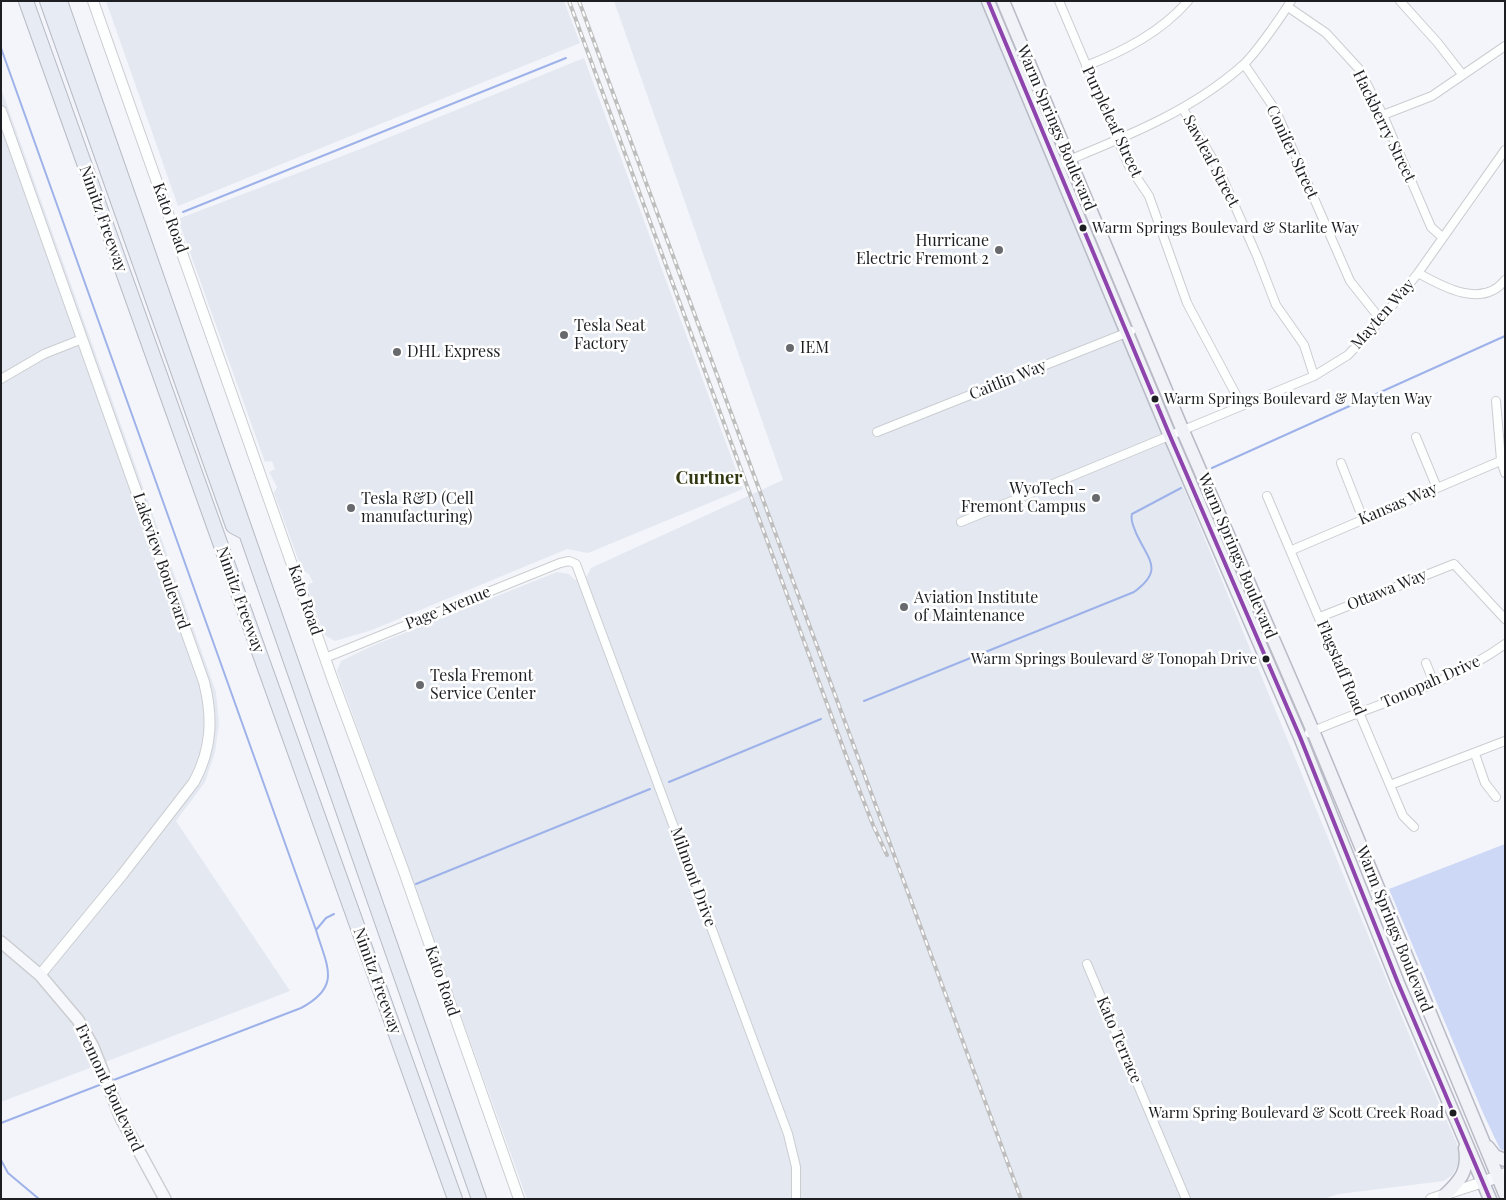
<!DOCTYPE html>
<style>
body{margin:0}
#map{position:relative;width:1506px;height:1200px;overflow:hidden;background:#f4f5fa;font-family:"Playfair Display",serif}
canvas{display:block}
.frame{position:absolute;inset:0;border:2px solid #1d1e21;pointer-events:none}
</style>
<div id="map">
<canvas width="1506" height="1200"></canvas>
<div class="frame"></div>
</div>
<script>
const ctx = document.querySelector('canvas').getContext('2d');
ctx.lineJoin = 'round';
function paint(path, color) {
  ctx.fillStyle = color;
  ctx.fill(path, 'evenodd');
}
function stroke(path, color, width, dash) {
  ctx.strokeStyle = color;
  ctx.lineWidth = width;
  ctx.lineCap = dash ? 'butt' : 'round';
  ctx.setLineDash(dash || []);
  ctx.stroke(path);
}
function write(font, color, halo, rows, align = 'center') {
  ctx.font = font + ' "Playfair Display",serif';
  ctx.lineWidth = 5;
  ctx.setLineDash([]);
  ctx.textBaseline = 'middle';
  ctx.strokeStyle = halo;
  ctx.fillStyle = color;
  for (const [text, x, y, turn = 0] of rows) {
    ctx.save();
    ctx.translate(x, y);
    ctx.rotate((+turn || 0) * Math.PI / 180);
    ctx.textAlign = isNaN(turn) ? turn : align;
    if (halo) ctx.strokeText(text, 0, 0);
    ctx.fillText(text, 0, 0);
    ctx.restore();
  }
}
paint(new Path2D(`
 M106,1h458l16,42 -402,163z
 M614,1h369l435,1055 39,88 2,19 -7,12 -8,6 -106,13 -14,5h-797l-190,-528 4,-10 31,-15 185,-74 12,2 6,6 12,-4 4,-8 192,-88z
 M584,58l159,431 -155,64 -21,-4 -195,81 -37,11 -9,-5 -3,-5 -15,-42v-4l5,-3 -4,-8 -7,-4 -28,-77 3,-6 -8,-15 6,-3 -3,-8 -7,1 -87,-243 180,-69z
 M1,88l215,604 3,32 -4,28 -10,30 -29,39 114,170 -289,111z`), '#e3e8f1');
paint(new Path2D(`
 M1505,844v307l-5,-2 -17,-36 -94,-224z`), '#cdd8f6');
stroke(new Path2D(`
 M1,48l315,882c11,37 26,56 -15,78l-190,73
 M183,212l383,-154
 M1212,468l293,-132
 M864,701l270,-109c30,-22 15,-31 2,-59 -2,-6 -6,-12 -4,-19l49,-26
 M669,782l152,-63
 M416,884l234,-95
 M316,930l10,-12 8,-4
 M1,1123l101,-39
 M1,1160l7,13 31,26`), '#9eb2ea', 2);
const minor = new Path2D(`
 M1059,1l70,165 20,30 38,107 54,101
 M1400,1l37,41 25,32
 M1288,7l38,26 33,36 24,46 48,112 11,10
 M1244,64l32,47 74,170 31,39
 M1086,66c38,-15 75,-34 102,-65
 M1183,109l35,59 39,88 19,49 28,40 10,31
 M1383,115l49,-19 73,-50
 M1057,165c65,-27 132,-52 186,-100 13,-12 38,-48 48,-64
 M1418,273c25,14 65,36 87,7
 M1,379l43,-25 38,-15
 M1496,401l5,59 4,13
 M877,432l254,-101
 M1416,437l21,51
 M1341,463l22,56
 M1267,496l136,320 11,11
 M961,522l353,-146 34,-21 33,-35 37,-47 87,-123
 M1292,550l213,-91
 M1320,617l134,-53 51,55
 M325,658l235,-95 9,-2 7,3 212,570 8,33v32
 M1426,663l8,20
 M1309,733c65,-29 138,-47 196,-89
 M1475,754l10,29 11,14
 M1390,785l115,-44
 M1087,964l99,235`);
const tertiary = new Path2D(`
 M93,1l239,677 71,191 116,330
 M1,111l203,571c9,35 8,67 -10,100l-72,93 -82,100
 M1431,1199l52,-17`);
const secondary = new Path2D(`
 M1,942l39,33 38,45 15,27 28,71 44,81
 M1483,1182l22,-8`);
const primary = new Path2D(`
 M988,1l182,435 130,301 98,246 92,216
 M1003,1l180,430 130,300 192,463
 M1488,1147l7,9 10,4
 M1444,1196c16,-15 25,-25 21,-48`);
const motorway = new Path2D(`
 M26,1l429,1198
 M47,1l186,525 13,7
 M60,1l419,1198`);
stroke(minor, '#cccdd1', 10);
stroke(tertiary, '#cccdd1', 12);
stroke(secondary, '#cccdd1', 14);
stroke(primary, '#b8bbc5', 15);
stroke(motorway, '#b8bbc5', 16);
stroke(minor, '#fdfefe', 8);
stroke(tertiary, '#fdfefe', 10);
stroke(secondary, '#f7f8fb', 11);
stroke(primary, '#f1f2f7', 12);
stroke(motorway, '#e7ebf3', 14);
const rail = new Path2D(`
 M569,1l279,760 25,64 14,30
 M579,1l442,1198`);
stroke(rail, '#bebebe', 4);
stroke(rail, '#fff', 2, [5.5]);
stroke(new Path2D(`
 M988,1l182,435 130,301 98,246 92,216`), '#8e44ad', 4);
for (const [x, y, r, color] of [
 [1083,228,4.5,"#1d1e21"],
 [999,250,5,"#68696d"],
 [564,335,5,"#68696d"],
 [790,348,5,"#68696d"],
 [397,352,5,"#68696d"],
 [1155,399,4.5,"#1d1e21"],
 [1096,498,5,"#68696d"],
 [351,508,5,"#68696d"],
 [904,607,5,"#68696d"],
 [1266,659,4.5,"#1d1e21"],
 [420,685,5,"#68696d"],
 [1453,1113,4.5,"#1d1e21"]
]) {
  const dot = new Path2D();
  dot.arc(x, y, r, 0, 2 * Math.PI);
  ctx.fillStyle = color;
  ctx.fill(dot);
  stroke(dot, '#fff', 2);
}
write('15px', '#1d1e21', '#fff', [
 ["Warm Springs Boulevard & Starlite Way",1092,228],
 ["Warm Springs Boulevard & Mayten Way",1164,399],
 ["Warm Springs Boulevard & Tonopah Drive",1257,659,"right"],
 ["Warm Spring Boulevard & Scott Creek Road",1444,1113,"right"]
], 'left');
write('16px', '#1d1e21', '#fff', [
 ["Purpleleaf Street",1112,122,65],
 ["Hackberry Street",1384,126,64],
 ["Warm Springs Boulevard",1056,128,67],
 ["Conifer Street",1292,152,65],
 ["Sawleaf Street",1211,161,62],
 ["Kato Road",170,218,70],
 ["Nimitz Freeway",103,219,70],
 ["Mayten Way",1383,314,-49],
 ["Caitlin Way",1008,380,-22],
 ["Kansas Way",1398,504,-23],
 ["Warm Springs Boulevard",1237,556,67],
 ["Lakeview Boulevard",161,561,71],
 ["Ottawa Way",1387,590,-22],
 ["Nimitz Freeway",240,600,70],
 ["Kato Road",305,600,71],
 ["Page Avenue",448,608,-22],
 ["Flagstaff Road",1341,668,67],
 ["Tonopah Drive",1431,682,-24],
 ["Milmont Drive",693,877,70],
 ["Warm Springs Boulevard",1394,929,68],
 ["Nimitz Freeway",377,981,70],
 ["Kato Road",442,981,71],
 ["Kato Terrace",1119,1040,67],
 ["Fremont Boulevard",109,1088,65]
]);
write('16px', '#1d1e21', '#fff', [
 ["Hurricane",989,241,"right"],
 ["Electric Fremont 2",989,259,"right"],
 ["Tesla Seat",574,326],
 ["Factory",574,344],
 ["IEM",800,348],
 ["DHL Express",407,352],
 ["WyoTech -",1086,489,"right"],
 ["Fremont Campus",1086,507,"right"],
 ["Tesla R&D (Cell",361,499],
 ["manufacturing)",361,517],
 ["Aviation Institute",914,598],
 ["of Maintenance",914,616],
 ["Tesla Fremont",430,676],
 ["Service Center",430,694]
], 'left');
write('bold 18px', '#323912', '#fff', [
 ["Curtner",709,478]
]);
</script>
